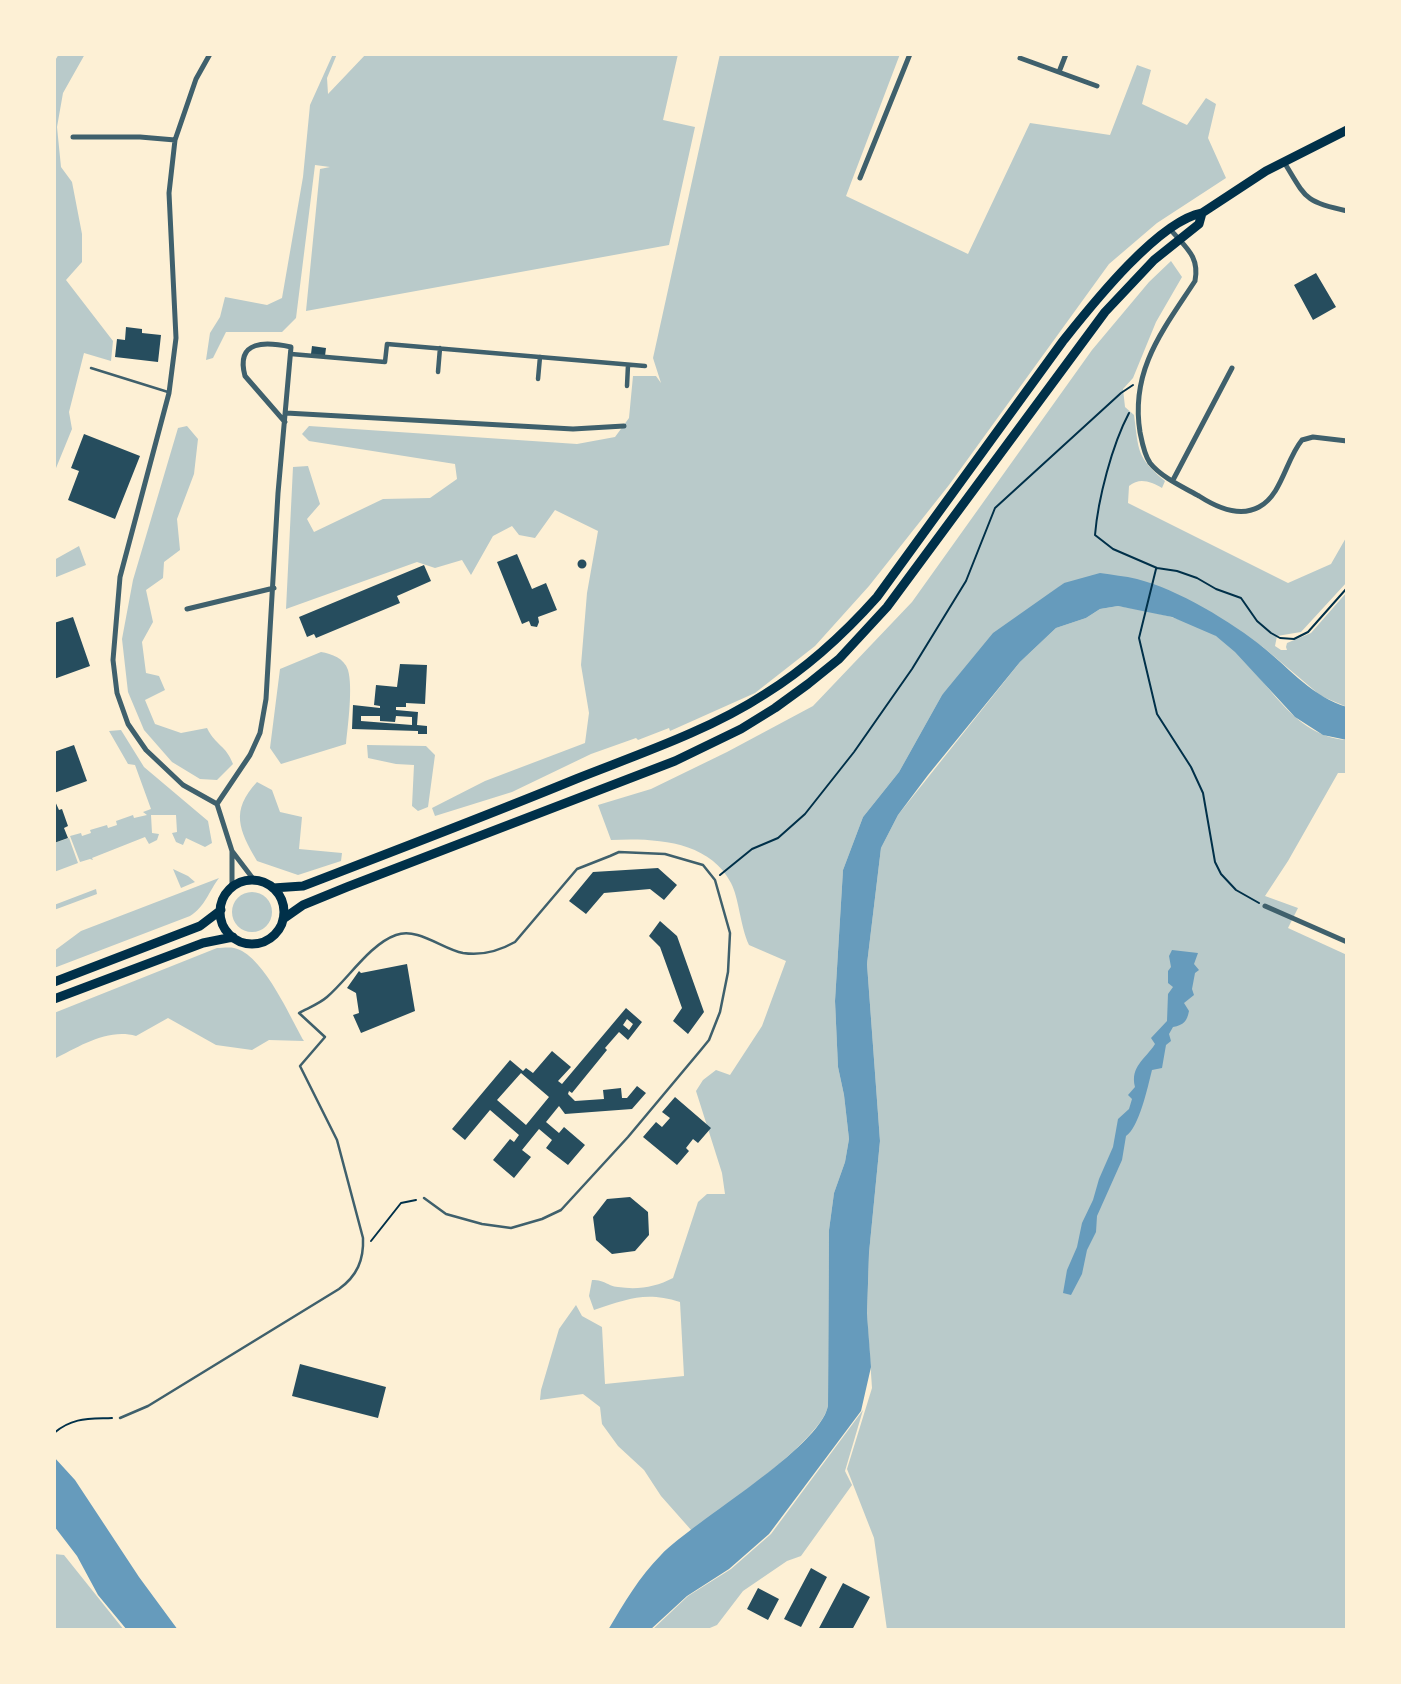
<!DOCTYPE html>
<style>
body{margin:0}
#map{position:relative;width:1401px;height:1684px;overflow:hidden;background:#fdf0d5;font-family:Cabin,sans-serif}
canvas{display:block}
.frame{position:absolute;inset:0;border:56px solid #fdf0d5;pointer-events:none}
</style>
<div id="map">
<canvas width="1401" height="1684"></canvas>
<div class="frame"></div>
</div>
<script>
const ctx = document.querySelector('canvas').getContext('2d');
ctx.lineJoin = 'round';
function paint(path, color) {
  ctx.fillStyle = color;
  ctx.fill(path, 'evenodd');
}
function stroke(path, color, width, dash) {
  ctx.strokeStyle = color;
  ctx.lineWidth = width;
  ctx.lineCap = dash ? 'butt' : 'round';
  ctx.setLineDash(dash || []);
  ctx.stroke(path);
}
paint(new Path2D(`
 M59,54h26l-22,39 -6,34 4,40 11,15 10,52v28l-16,18 47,61 -2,20 -27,-8 -15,59 3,17 -18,44v-411z
 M333,54h4l-10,24 1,16 38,-40h312l-15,66 32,7 -26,118 -363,66 14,-142 10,-2 -15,-2 -19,153 -14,14h-56l-13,26 -7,2 4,-27 10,-16 5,-20 42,8 15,-7 21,-121 7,-72z
 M720,54h180l-54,142 122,58 62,-131 80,12 27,-70 14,5 -9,34 45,21 19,-27 10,6 -8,34 18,40 -69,45 -48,41 -160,221 -80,101 -54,60 -60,47 -85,38 -1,-3 -31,12 -2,-2 -45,16 -79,38 -77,24 -3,-8 53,-27 100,-38 4,-30 -8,-48 6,-72 11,-62 -43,-21 -20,28 -16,-3 -7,-9 -19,10 -22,39 -9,-15 -27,8 -18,-6 -131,47 7,-142 15,-1 12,38 -13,15 7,13 69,-33 47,-1 27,-19 -2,-15 -146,-23 -7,-7 7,-8 268,18 38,-7 14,-19 4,-42h23l5,7 -8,-25z
 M1171,261l11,16 -26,45 -23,56 -10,11 2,18 9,8c5,36 2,42 31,66l-3,7c-11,-6 -22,-11 -33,-2l-1,17 160,80 43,-19 16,-28v46l-46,50 -24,4 -2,10 6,4h6l-1,-3 1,-4 24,-10 36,-41v115l-26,-11 -58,-49 -75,-47 -124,-17 -24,19 -98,93 -43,77 -36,45 -20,53 -8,131 3,66 6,28 5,44 -4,23 -11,31 -5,37 -1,176c-7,34 -106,102 -136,125l-31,-35 -17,-26 -26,-24 -16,-22 -2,-17 -17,-13 -43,6 1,-10 18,-61 17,-24 6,11 20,11 3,57 79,-8 -4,-74c-35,-11 -52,-3 -86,8l-5,-14 3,-16c14,0 15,6 26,7 20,3 38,0 55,-9l25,-76 9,-8h18l-3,-21 -26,-82 7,-11 13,-10 14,5 32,-49 24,-65 -37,-16c-9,-20 -10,-47 -18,-62 -22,-43 -78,-45 -120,-43l-13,-35 53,-16 76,-37 86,-46 99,-104 180,-252 57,-68z
 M187,426l11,13 -4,35 -17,45 3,31 -16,12 -1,16 -17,12 7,32 -11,20 4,31 13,3 6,14 -20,10 10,24 26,9 26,-5c9,18 19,17 26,36l-16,16 -17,-1 -28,-17 -28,-32 -16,-38 -6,-53 11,-59 45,-152z
 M79,546l7,19 -32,13v-18z
 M1118,606c33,5 68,12 97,29 48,29 70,101 132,105v33h-9l-50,88 -23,35 33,12 -10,20 59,27v675h-460l-13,-92 -27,-69 25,-81 -5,-73 2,-62 11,-112 -13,-177 14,-116 17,-33 122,-153 36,-34 30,-10 14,-9z
 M321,652c11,2 23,6 27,18 5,17 0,55 -2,74l-65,20 -11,-16 10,-79z
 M121,730l23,37 64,54 4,22 -7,4 -19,-9 -3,7 -7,-3 -4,-9 5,-1 -1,-17h-25l1,18 7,1 -2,6 -8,4 -4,-7 -53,21 1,2 -3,-1 -10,3 -10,-26 11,-3 1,3 9,-3 -1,-3 17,-5 1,3 9,-3 -1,-4 17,-6 1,3 13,-3 -4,-3 8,-3 -16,-44 -7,-1 -19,-33z
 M367,745l59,1 9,9 -7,52 -10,4 -6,-5 2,-41 -18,-1 -28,-6z
 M257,782l15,8 8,22 22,5 -3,32 43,4 -1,8 -43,14 -41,-14c-18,-31 -27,-50 0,-79z
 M69,838l9,25 -24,9v-29z
 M173,869l15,7 7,6 -14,6z
 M219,878c-10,13 -14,29 -29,38l-136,52v-17l27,-20z
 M96,889l1,5 -43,16v-5z
 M232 912a20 20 0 1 1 40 0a20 20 0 1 1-40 0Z
 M217,948c5,0 12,-1 17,0 29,6 56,69 70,93l-35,-1 -17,10 -36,-5 -48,-27 -32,18c-29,-8 -57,11 -82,23v-46z
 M863,1410l-18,61 7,14 -51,71 -14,5 -44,30 -26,34 -12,5h-53l36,-34 43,-27 40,-35z
 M54,1554l10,1 60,75h-70z`), '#b9caca');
paint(new Path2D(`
 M1100,573c12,2 25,3 37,6 40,10 95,43 127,69 27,22 49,49 83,59v33l-24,-5 -28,-18 -60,-65 -19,-16 -44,-19 -54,-11 -18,3 -14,9 -30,10 -36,34 -92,113 -30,40 -17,33 -14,116 13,177 -11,112 -2,61 4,53 -10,44 -92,123 -40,35 -42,27 -37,34h-42c16,-27 31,-53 53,-75 34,-35 158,-106 167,-149l1,-176 5,-37 11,-31 4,-23 -5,-44 -6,-28 -3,-66 8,-131 20,-53 36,-45 43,-77 51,-62 71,-50z
 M1172,950l26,3 -4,11 5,6 -4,3 -3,16 2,6 -10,8 5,8c-2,10 -5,14 -16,16l-4,7 2,7 -5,4 -4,23 -10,2c-4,16 -13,58 -26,66l-4,24 -25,56 -1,16 -9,18 -5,24 -11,21 -8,-2 4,-23 10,-23 5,-24 11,-23 6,-21 14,-32 5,-28 11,-10 3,-10 -4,-4 7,-8c-5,-21 10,-27 20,-43l-4,-6 16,-17 1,-27 5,-7 -5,-4v-12l3,-4 -2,-11z
 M54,1457l21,23 64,97 39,53h-51l-29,-35 -21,-39 -23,-30z`), '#669bbc');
paint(new Path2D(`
 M1316,273l20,34 -23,13 -19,-35z
 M126,327l16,2v4l19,2 -3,27 -43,-5 2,-18 8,1z
 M312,346l14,2 -1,8 -14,-2z
 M84,434l56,22 -25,63 -47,-19 11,-29 -8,-3z
 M517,554l15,35 14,-6 11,27 -19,7 1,5 -2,5 -6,-1 -2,-5 -7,3 -25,-62z
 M577.5 564a4.5 4.5 0 1 1 9 0a4.5 4.5 0 1 1-9 0Z
 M424,565l7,16 -34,15 3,7 -84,35 -2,-4 -7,3 -8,-20z
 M73,617l17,49 -36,13v-56z
 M400,664l27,1 -2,39 -19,-1v4h-10v3l22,2 -1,13 10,1v8h-9v-3l-66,-2 1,-24 27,3v-2l-6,-1 2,-20 21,2zM361,716h19v5l15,1 1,-6 16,1v8l-51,-4z
 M74,745l13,36 -33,12v-41z
 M54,799l5,11 3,-1 6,17 -4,2 4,10 -14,5z
 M658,868l19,17 -13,15 -14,-11 -46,4 -18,21 -17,-13 24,-29z
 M660,921l17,15 27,76 -16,22 -15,-13 9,-13 -22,-61 -11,-11z
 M407,964l8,47 -54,22 -8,-18 6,-2 -3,-20 -9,-5 12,-17 2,2z
 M626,1008l16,14 -14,18 -9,-8 -14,16 2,2 -35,43 -3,-2 -1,3 7,7 29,-2 -1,-9 18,-2 1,10h5l10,-12 9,7 -14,16 -67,5 -6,-8 -13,16 13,11 5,-6 21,18 -17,20 -22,-17 6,-8 -13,-11 -17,21 9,7 -17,21 -21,-18 17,-21 4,3 5,-7 -29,-25 -25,30 -13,-11 58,-69 13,11 3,-3 7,5 19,-22 19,16 -13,14 4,3zM627,1019l6,5 -4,6 -6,-5zM521,1073l28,24 -23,28 -29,-25z
 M675,1097l36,31 -13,15 -5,-4 -7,9 3,3 -12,14 -34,-28 13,-15 6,5 8,-9 -8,-6z
 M630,1197l18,15 1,23 -14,16 -23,3 -16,-14 -3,-23 14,-18z
 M300,1364l86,23 -8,31 -86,-22z
 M811,1568l16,9 -26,50 -17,-8z
 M843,1583l27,14 -18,33h-34z
 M758,1588l21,11 -11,21 -21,-11z`), '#264d5e');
stroke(new Path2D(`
 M1129,413c-17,32 -31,86 -34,122l18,14 44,19 20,3 20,7 19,11 25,9 16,23 14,12 9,5 14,1 14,-7 39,-44
 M1156,569l-17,69 18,76 34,53 12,26 12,69 6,12 15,16 23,13
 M720,875l32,-26 26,-11 27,-24 49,-62 58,-83 54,-88 29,-73 126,-115 12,-8
 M371,1241l30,-38 15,-3
 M54,1433c19,-16 35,-14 58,-15`), '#003049', 2);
stroke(new Path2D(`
 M91,368l77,24
 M120,1418l28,-12 191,-117c18,-13 25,-29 24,-51l-26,-98 -37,-74 25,-29 -26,-24c9,-5 20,-9 28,-16 21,-18 43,-53 69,-62 22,-8 46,14 67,18 19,3 36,-2 52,-11l62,-73 33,-13 9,-4 46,2 38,11 12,15 15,53 -2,39 -8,40 -11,28 -9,11 -72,86 -67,73 -19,9 -31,9 -29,-4 -36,-10 -22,-16`), '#3f606c', 2.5);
stroke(new Path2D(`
 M291,354l94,8 2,-18 258,22
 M438,372l2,-24
 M538,379l2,-22
 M627,386l1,-21`), '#3f606c', 4.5);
stroke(new Path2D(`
 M210,54l-14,25 -21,61 -6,53 7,145 -7,55 -49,184 -7,83 4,33 11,31 18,26 37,35 34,19
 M1020,58l77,28
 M1059,72l7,-18
 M73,137h67l35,3
 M1284,162c22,36 20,40 63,49
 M860,178l50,-124
 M1170,229c15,18 30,27 25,52 -32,49 -65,89 -55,151 2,10 4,22 10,31 11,14 33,24 49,33 17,11 40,22 60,11 23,-12 27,-48 43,-67l11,-3 34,4
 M286,413l287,16 51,-3
 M1173,480l59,-112
 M187,609l87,-21
 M217,804l33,-49 10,-22 6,-34 12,-206 13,-146c-24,-5 -56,-8 -46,29l40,46
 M217,804l15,47v37
 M232,851l22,29
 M1265,906l82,36`), '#3f606c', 5);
stroke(new Path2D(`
 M220 912a32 32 0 1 1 64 0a32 32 0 1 1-64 0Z
 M273,888l30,-2c91,-35 183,-70 273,-107 63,-25 132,-48 189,-85 42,-26 79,-60 112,-97l186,-256c28,-35 95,-120 139,-128l64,-42 81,-41
 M283,919l20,-14 44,-18 328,-126 66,-32 34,-21 33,-24 31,-25 48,-52 218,-295 49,-52 45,-36 3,-11
 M54,982l146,-56 21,-16
 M54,999l149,-56 30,-6`), '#003049', 9);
</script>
